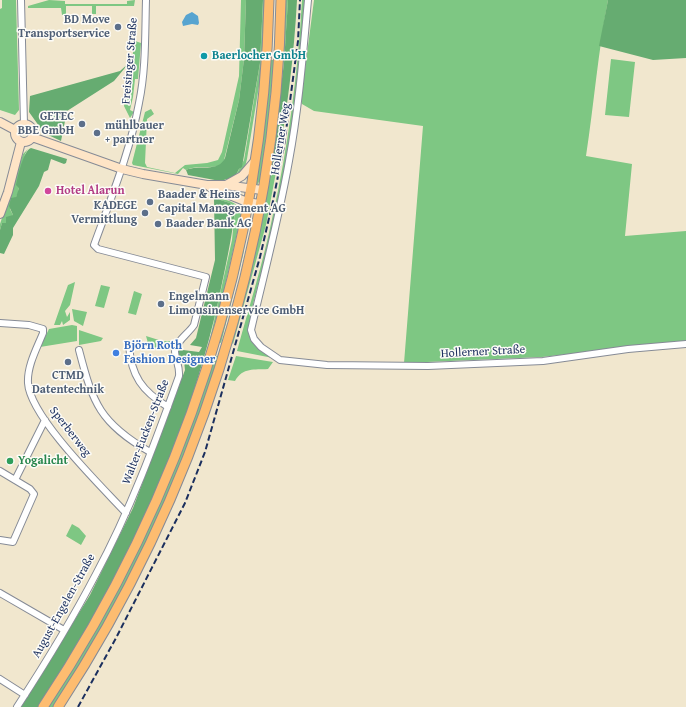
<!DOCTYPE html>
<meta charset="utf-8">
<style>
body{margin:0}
canvas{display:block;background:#f1e7ce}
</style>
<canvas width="686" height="707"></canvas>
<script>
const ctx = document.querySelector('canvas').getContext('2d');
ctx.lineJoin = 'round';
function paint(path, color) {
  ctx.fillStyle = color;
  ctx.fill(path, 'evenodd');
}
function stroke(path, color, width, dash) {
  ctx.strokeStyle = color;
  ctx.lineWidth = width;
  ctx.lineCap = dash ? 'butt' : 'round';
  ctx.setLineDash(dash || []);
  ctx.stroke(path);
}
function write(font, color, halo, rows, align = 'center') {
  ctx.font = font + ' "Gentium Book Plus",serif';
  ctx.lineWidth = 3;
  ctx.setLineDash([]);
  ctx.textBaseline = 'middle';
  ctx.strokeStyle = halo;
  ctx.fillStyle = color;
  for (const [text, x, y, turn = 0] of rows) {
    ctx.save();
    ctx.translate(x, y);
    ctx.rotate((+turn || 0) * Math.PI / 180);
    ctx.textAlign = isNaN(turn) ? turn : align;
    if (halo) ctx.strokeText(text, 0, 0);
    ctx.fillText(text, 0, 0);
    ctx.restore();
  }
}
paint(new Path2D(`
 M2,0h14l3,110 -4,5 -15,-5v-101l2,-1z
 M49,0l16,1v3h62v-3l8,-1 -1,6h-38v8h-4v-8h-26v9h-4l-1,-7h-33v-2z
 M241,0h5l-2,59 -5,41 -16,64c-12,6 -25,0 -37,6l-3,-2 -5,6 -45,-9 -1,-2 13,-51 6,-3 3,5 -7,5 -2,44 2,4 28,6 10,-8 22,-2 11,-3 4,-8 17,-76z
 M263,0h2l-5,80 -13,79 -2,8 -10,10 9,-17 16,-97z
 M285,0h3c-2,31 -3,62 -8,93z
 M302,0h3l-12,124 -13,75 -29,113 -2,23 6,10 18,13 -36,-7c12,-44 26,-88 35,-132 16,-72 26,-145 30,-219z
 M314,0h294c-10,52 -14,104 -22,156l46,8 -7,72 61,-5v110l-144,16 -138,6 19,-237 -109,-15 -12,-7 -1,-4z
 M135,41l6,2 -3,36h-3l-2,18 -3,13 4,2 -4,6 -6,-12z
 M611,59l24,3 -6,55 -24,-2z
 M270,60h4l-6,63 -8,57 -4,7z
 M28,149l-3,5 -7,39 -8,16 3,6 -7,9 -4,-1 -2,7v-6l23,-70z
 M272,156l-1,12 3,1 3,-2 -11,58 -33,119 -1,-1 13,-52z
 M214,198c13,2 26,3 27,18l-17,74 -16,58 24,-108 3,-31 -5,-6z
 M251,208l-8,47 -22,88 -2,-1z
 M75,282l-5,23 -5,6 2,6 3,-5v8l-7,5 -1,-4 -2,4h-6l14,-40z
 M101,285l9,2 -6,21 -9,-2z
 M134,291l8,3 -6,21 -8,-2z
 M72,309l15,3 -4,14 -9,-5z
 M72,325l5,1v15l-37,6 9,-18z
 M79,330l24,8 -2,3 -22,4z
 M146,336l16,5h10v5l-22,4z
 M215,356h3c-37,124 -93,243 -165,351h-5c73,-112 124,-225 167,-351z
 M236,356l37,6 -5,7c-14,1 -25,-2 -33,12l-7,-1z
 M72,524l7,4 7,8 -5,9 -15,-9z`), '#7ec783');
paint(new Path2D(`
 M246,0h17l-3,63 -18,104 -3,2 -4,8 -15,4 -32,-6 -2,-5c13,-6 32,3 39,-12l14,-58 5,-41z
 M288,0h9c-3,56 -10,112 -20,167l-3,2 -3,-1 1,-12 12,-93z
 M608,0h78v58l-33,2 -54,-14z
 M129,63l-15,18 -47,30 -6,30 -17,-8 -15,-21 1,-16 90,-25z
 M31,148l36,11 -1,4 -2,1 -13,-5 -3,11 -4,2 -5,14 -26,42v7l-9,19 -4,-1v-23l2,-7h4v-6l7,-2 -4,-9 2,-8 5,-1 3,-9 -3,-3c2,-9 7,-34 15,-37z
 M214,198l16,5 5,6c-3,30 -10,59 -16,89 -24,108 -66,214 -120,310 -19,34 -40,66 -60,99h-18l69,-112 43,-87 52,-138 -1,-9 -5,-5v-9l4,3 16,2 3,-5 -12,-2 6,-7 19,-78z`), '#66ac71');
paint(new Path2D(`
 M192,12l6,4 1,7 -1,2 -6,-1 -9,2 -1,-4 4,-7z`), '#57a4d0');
const street = new Path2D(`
 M21,0l3,124
 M308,0c-5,54 -9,107 -19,161 -10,57 -25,113 -38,169l3,9 7,8 19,13 47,5 101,1 115,-5 85,-12 58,-5
 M0,323l29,2 14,4v4c-6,15 -16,33 -15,50 2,34 74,104 98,130
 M129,345c2,31 13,46 39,62
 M79,350c14,54 21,73 71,102
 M0,471l30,18 4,5 -21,48 -13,-2
 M15,480l30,-60
 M0,593l64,37
 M0,679l25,16
 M17,707c28,-43 55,-87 79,-133 34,-63 59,-131 83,-198 1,-10 -4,-17 -4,-25 1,-10 14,-18 19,-26l12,-48 -108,-28 -4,-4c17,-47 36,-93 45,-142 7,-33 6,-69 7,-103`);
const secondary = new Path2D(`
 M0,122l15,8
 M15 133a9 9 0 1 1 18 0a9 9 0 1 1-18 0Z
 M32,137l90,32 21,5 64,11h18l37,5
 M226,185l16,-9 12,-14
 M210,187l37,15 12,2
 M0,214l8,-22 13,-50`);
const primary = new Path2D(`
 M43,707c139,-208 221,-457 226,-707
 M58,707c136,-207 219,-458 223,-707`);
stroke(street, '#868b96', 8);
stroke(secondary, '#868b96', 10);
stroke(primary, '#868b96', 11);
stroke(street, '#fff', 6);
stroke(secondary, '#fee4c6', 8);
stroke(primary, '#fdbc70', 9);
stroke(new Path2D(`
 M78,707l38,-69 69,-135 20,-51 55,-195 13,-56 11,-55 14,-105 2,-41`), '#1b2f5e', 2, [6, 3]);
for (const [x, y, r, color] of [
 [118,27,4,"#5c6f8a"],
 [204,56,4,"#0f9aa8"],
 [82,124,4,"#5c6f8a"],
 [97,133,4,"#5c6f8a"],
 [48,191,4,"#d1479c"],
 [150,202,4,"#5c6f8a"],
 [145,213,4,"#5c6f8a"],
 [158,224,4,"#5c6f8a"],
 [161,304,4,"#5c6f8a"],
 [116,353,4,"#3f7fe0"],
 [68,362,4,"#5c6f8a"],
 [10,461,4,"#2e9e5b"]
]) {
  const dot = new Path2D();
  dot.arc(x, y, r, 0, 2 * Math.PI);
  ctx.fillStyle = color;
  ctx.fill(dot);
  stroke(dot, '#fdfcf7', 1.5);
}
write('bold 12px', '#4e5e75', '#fdfcf7', [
 ["BD Move",110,20,"right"],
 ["Transportservice",110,34,"right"],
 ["GETEC",74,117,"right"],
 ["BBE GmbH",74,131,"right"],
 ["mühlbauer",105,126],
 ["+ partner",105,140],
 ["Baader & Heins",158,195],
 ["Capital Management AG",158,209],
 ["KADEGE",137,206,"right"],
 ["Vermittlung",137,220,"right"],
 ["Baader Bank AG",166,224],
 ["Engelmann",169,297],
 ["Limousinenservice GmbH",169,311],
 ["CTMD",68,376,"center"],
 ["Datentechnik",68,390,"center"]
], 'left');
write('bold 12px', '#0d838f', '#fdfcf7', [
 ["Baerlocher GmbH",212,56]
], 'left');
write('12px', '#1b2f5e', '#fdfcf7', [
 ["Freisinger Straße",130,61,-85],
 ["Hollerner Weg",281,139,-81],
 ["Hollerner Straße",483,352,-3],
 ["Sperberweg",70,432,52],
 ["Walter-Eucken-Straße",146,432,-69],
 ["August-Engelen-Straße",64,606,-61]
]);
write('bold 12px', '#b23c85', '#fdfcf7', [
 ["Hotel Alarun",56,191]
], 'left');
write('bold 12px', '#366cbe', '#fdfcf7', [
 ["Björn Roth",124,346],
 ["Fashion Designer",124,360]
], 'left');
write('bold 12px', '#27864d', '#fdfcf7', [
 ["Yogalicht",18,461]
], 'left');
</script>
